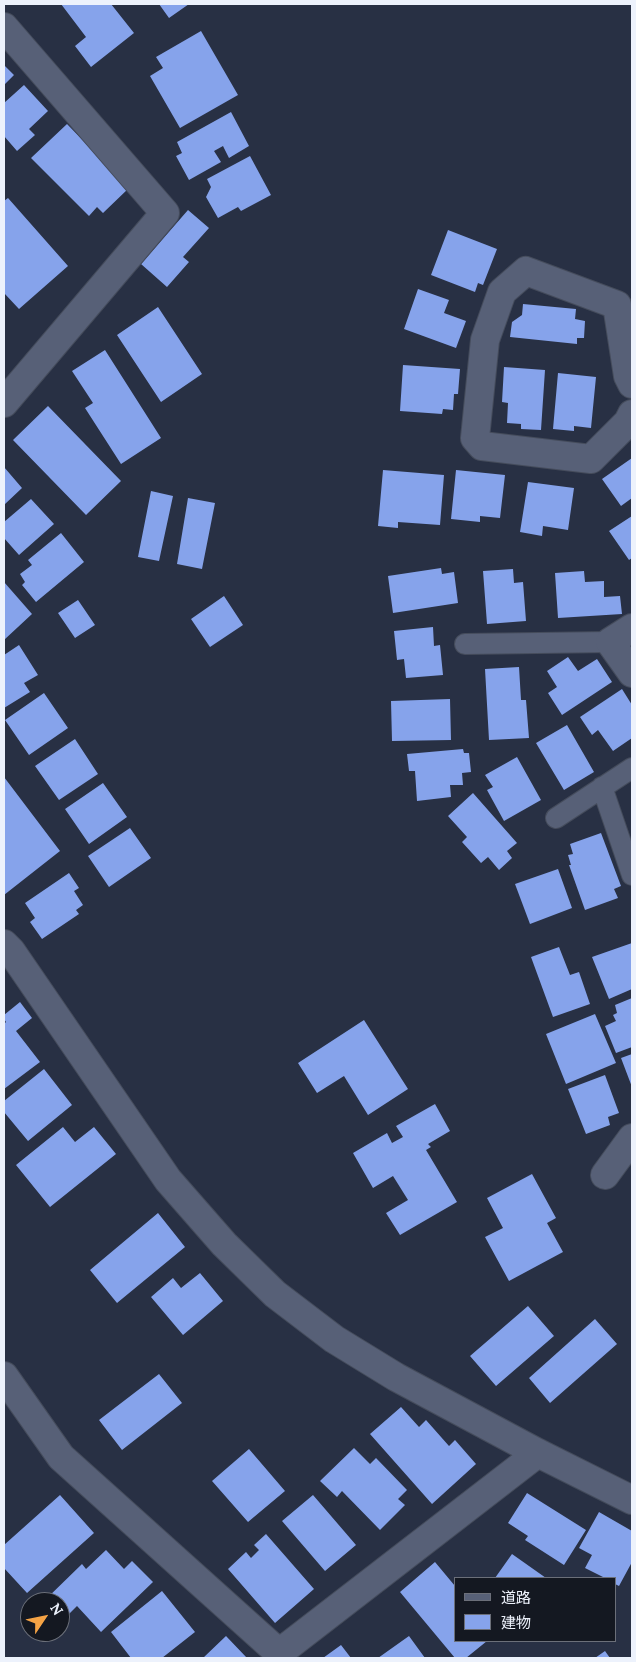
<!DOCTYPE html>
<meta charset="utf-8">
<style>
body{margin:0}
#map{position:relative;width:636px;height:1662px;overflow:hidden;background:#283044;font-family:Lora,"Noto Sans JP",serif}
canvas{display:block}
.frame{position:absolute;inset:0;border:5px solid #edf2fc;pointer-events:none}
.legend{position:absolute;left:454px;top:1577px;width:162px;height:65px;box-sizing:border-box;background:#141821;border:1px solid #6b6f79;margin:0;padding:6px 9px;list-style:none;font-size:15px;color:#edf2fc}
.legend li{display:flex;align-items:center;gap:10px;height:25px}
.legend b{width:25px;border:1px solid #6b6f79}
.north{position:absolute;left:20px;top:1592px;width:50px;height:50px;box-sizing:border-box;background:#141821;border:1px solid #6b6f79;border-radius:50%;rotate:56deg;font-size:14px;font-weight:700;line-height:20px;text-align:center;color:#edf2fc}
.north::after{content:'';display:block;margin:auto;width:18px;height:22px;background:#f5a345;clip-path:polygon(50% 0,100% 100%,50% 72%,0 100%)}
</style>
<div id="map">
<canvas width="636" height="1662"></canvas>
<div class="frame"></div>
<ul class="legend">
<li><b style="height:6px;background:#576077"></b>道路</li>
<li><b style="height:14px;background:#86a3eb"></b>建物</li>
</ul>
<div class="north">N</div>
</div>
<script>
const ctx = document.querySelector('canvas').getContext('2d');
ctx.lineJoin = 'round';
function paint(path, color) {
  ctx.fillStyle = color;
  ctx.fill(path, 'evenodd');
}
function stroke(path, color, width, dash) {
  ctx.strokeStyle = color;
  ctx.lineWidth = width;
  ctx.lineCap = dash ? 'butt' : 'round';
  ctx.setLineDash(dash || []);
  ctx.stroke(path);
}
paint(new Path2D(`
 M61,4h50l23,29 -43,34 -16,-21 11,-9z
 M159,4h30l-20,14z
 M201,31l37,64 -58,33 -30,-52 13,-8 -7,-11z
 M4,65l10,10 -10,10z
 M24,85l24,26 -19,18 6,6 -18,16 -13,-15v-33z
 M231,112l18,34 -20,12 -6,-12 -9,5 7,11 -32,18 -13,-24 6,-3 -5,-11z
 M67,124l62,64 -26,25 -6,-6 -8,9 -58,-58z
 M250,156l21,39 -30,16 -3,-4 -20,11 -12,-21 5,-10 -4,-8z
 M8,198l60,68 -49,43 -15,-16v-92z
 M188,210l21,18 -26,29 6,5 -22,25 -26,-23z
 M448,230l49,19 -14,36 -5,-2 -3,9 -44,-17z
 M418,289l31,11 -5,13 22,8 -10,27 -52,-19z
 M523,304l53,5 -1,10 10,2 -1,17h-7v6l-67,-7 2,-15 10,-7z
 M158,307l44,67 -41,28 -44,-67z
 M105,350l56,88 -40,26 -36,-56 8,-5 -21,-32z
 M403,365l57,4 -2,25h-4l-1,16 -10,-1 -1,5 -42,-3z
 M504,367l41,3 -4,60 -20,-1v-5l-14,-1 1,-20 -6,-1z
 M558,373l38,4 -5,51 -17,-2v5l-21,-2z
 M48,406l73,75 -35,34 -73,-75z
 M632,458v40l-11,8 -19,-27z
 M4,467l18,21 -18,17z
 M383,470l61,5 -4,50 -42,-3v6l-20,-2z
 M456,470l49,5 -5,43 -20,-2v6l-29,-3z
 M528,482l46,6 -6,42 -25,-4 -1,10 -22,-4z
 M151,491l22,5 -14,65 -21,-4z
 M188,498l27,5 -13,66 -25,-5z
 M31,499l23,25 -35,31 -15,-17v-16z
 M632,516v42l-3,2 -20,-29z
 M61,533l23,29 -48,40 -14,-17 3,-3 -5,-8 12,-9 -4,-5z
 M441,568l1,6 12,-2 4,31 -65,10 -5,-37z
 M513,569l1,14 9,-1 3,39 -39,3 -4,-53z
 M584,571l1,11 19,-1v16l16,-1 2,18 -64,4 -3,-45z
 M4,582l28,32 -28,26z
 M224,596l19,29 -33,22 -19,-28z
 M78,600l17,25 -20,13 -17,-25z
 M433,627l1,19 6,-1 3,30 -37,3 -2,-19 -7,1 -3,-29z
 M19,645l19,30 -14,8 6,9 -26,16v-53z
 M568,657l10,14 19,-12 15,23 -50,33 -14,-22 9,-6 -10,-16z
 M519,667l2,33h5l3,38 -40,2 -4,-71z
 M622,689l10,16v33l-19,13 -15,-21 -6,5 -12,-18z
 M44,693l24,35 -39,27 -24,-35z
 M450,699l1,41 -59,1 -1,-40z
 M567,725l27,47 -30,18 -28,-47z
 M75,739l23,35 -39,26 -24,-34z
 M463,749l1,4h5l2,19 -9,1 1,12h-13l1,12 -34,4 -2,-30h-6l-2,-17z
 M517,757l24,43 -37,21 -17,-31 6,-3 -8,-12z
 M4,777l56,74 -56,44z
 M103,783l24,34 -38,27 -24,-35z
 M473,793l44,50 -10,8 5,7 -13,12 -11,-13 -7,6 -19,-21 5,-5 -19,-21z
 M130,828l21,30 -42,29 -21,-31z
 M601,833l20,53 -7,3 4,9 -33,12 -16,-45h2l-3,-10 5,-1 -3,-10z
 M558,869l14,39 -42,16 -15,-40z
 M69,873l10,15 -5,3 9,14 -7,5 3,4 -37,25 -12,-17 5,-4 -10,-15z
 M632,943v46l-23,10 -17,-42z
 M559,947l11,28 9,-3 11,32 -37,13 -22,-60z
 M632,998v49l-16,6 -11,-27 11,-5 -3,-6 4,-2 -2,-8z
 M20,1002l12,16 -16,13 24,31 -36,27v-65l2,-2 -2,-3v-4z
 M595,1014l21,49 -50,21 -20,-50z
 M364,1020l44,69 -40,26 -24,-39 -27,17 -19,-30z
 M632,1054v33l-11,-29z
 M44,1069l28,36 -44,36 -24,-29v-11z
 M605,1075l14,38 -11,4 2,8 -24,9 -18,-45z
 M435,1104l15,27 -22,13 3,3 -5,3 31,52 -57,33 -14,-22 22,-13 -15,-24 -20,12 -20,-35 34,-20 5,10 11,-6 -7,-11z
 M63,1127l12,15 19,-15 22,27 -66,53 -34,-42z
 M532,1174l24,44 -9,5 16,29 -54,29 -24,-44 18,-9 -16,-30z
 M158,1213l27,34 -68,56 -27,-33z
 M200,1273l23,28 -40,34 -32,-38 22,-19 8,10z
 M528,1306l26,30 -58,50 -26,-30z
 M595,1319l22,25 -67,59 -21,-25z
 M159,1374l23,29 -60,47 -23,-30z
 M401,1407l18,20 7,-7 23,26 6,-6 21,24 -44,40 -62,-70z
 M354,1448l16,16 6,-6 31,32 -9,9 7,6 -25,25 -38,-39 -5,6 -17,-16z
 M249,1449l36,42 -37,31 -36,-41z
 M527,1493l59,37 -22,35 -39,-25 3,-4 -20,-13z
 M60,1495l34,38 -67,60 -23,-25v-23z
 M313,1495l43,50 -31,26 -43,-50z
 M599,1512l33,19v31l-13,24 -4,-2v-6h-10l-20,-10 7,-13 -13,-7z
 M266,1534l48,55 -39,34 -47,-54 18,-17 5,6 8,-8 -5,-5z
 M106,1550l18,19 8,-8 21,21 -52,50 -24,-26 -17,17v-21h-17l39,-38 4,5z
 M512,1554l34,24h-51z
 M435,1562l20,24v55h32l-21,17h-11l-55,-66z
 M162,1591l33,41 -33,26h-31l-20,-26z
 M226,1636l21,22h-44z
 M409,1636l16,22h-47z
 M341,1645l10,13h-28z
 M605,1651l5,7h-15z`), '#86a3eb');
const lane = new Path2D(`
 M465,644l145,-2
 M602,787l30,88
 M556,818l76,-50`);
const street = new Path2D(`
 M4,27l161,186 -161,190
 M632,384l-4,-8 -11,-71 -91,-34 -24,21 -17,48 -10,98 7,8 109,13 37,-37 4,-8
 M632,628l-22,14 22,31
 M4,944l7,7 157,229 56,64 51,50 59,45 62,38 142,76 94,47
 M605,1175l27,-37
 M4,1376l57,81 218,196 259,-200`);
stroke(lane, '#454c5c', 22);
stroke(street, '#454c5c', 30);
stroke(lane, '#576077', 20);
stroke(street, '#576077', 28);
</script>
